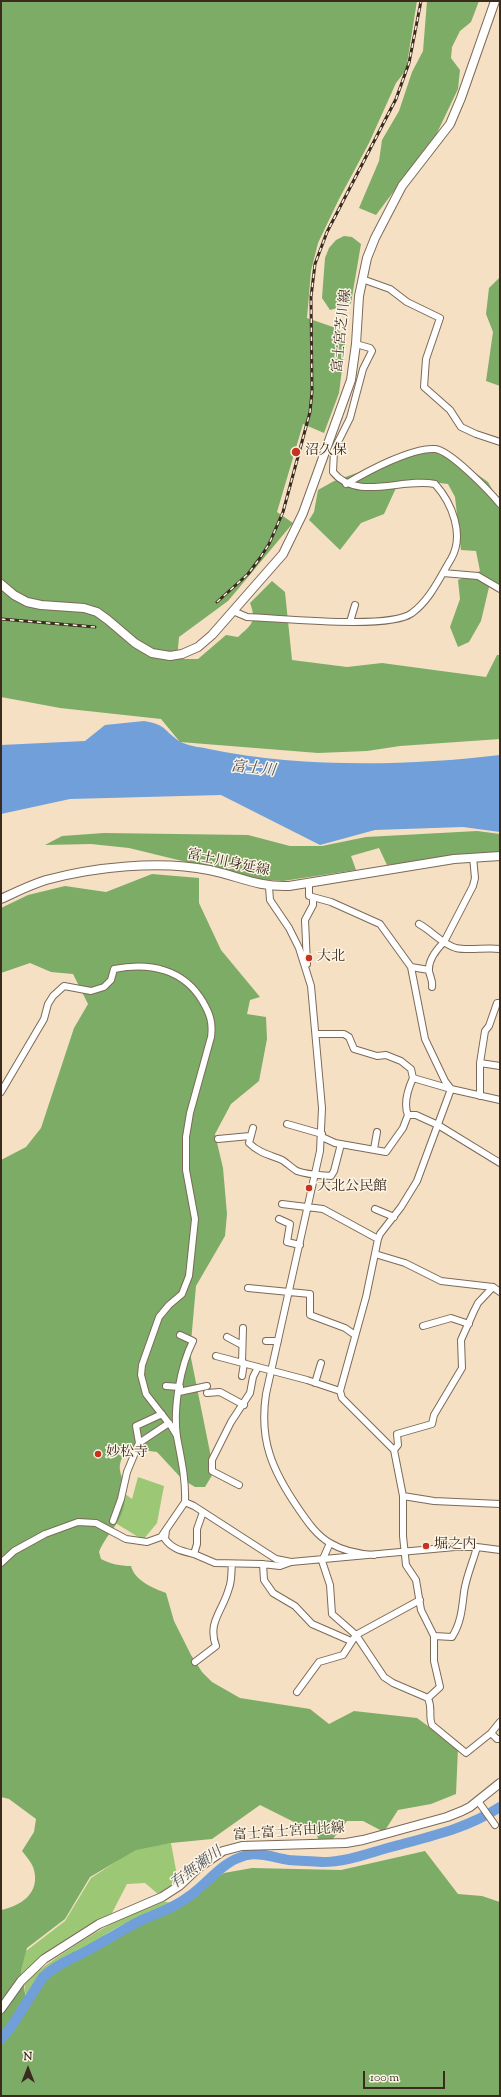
<!DOCTYPE html>
<meta charset="utf-8">
<style>
body{margin:0}
#map{position:relative;width:501px;height:2097px;overflow:hidden;background:#f5e0c3;font-family:"Sorts Mill Goudy",serif}
canvas{display:block}
.frame{position:absolute;inset:0;border:2px solid #3b2a1e;pointer-events:none}
.north{position:absolute;left:8px;top:2049px;width:40px;height:40px;-webkit-text-stroke:3px #fcf5e5;paint-order:stroke;rotate:0deg;font-size:11px;font-weight:700;line-height:16px;text-align:center;color:#3b2a1e}
.north::after{content:'';display:block;margin:auto;width:14px;height:18px;background:#3b2a1e;clip-path:polygon(50% 0,100% 100%,50% 72%,0 100%)}
.scale{position:absolute;left:363px;top:2071px;width:82px;height:18px;box-sizing:border-box;border:2px solid #3b2a1e;border-top:0;padding-left:5px;font-size:12px;line-height:14px;white-space:nowrap;color:#3b2a1e;-webkit-text-stroke:3px #fcf5e5;paint-order:stroke}
</style>
<div id="map">
<canvas width="501" height="2097"></canvas>
<div class="frame"></div>
<div class="north">N</div>
<div class="scale">100 m</div>
</div>
<script>
const ctx = document.querySelector('canvas').getContext('2d');
ctx.lineJoin = 'round';
function paint(path, color) {
  ctx.fillStyle = color;
  ctx.fill(path, 'evenodd');
}
function stroke(path, color, width, dash) {
  ctx.strokeStyle = color;
  ctx.lineWidth = width;
  ctx.lineCap = dash ? 'butt' : 'round';
  ctx.setLineDash(dash || []);
  ctx.stroke(path);
}
function write(font, color, halo, rows, align = 'center') {
  ctx.font = font + ' "Sorts Mill Goudy","Noto Serif JP",serif';
  ctx.lineWidth = 3;
  ctx.setLineDash([]);
  ctx.textBaseline = 'middle';
  ctx.strokeStyle = halo;
  ctx.fillStyle = color;
  for (const [text, x, y, turn = 0] of rows) {
    ctx.save();
    ctx.translate(x, y);
    ctx.rotate((+turn || 0) * Math.PI / 180);
    ctx.textAlign = isNaN(turn) ? turn : align;
    if (halo) ctx.strokeText(text, 0, 0);
    ctx.fillText(text, 0, 0);
    ctx.restore();
  }
}
paint(new Path2D(`
 M138,1477l26,9 -7,37 -14,17 -47,-29 25,-20 11,8z
 M171,1843l7,38 -20,13 -13,-11 -18,1 -15,29 -89,66 -3,-12 6,-16 39,-30 26,-43 46,-30z
 M161,1901l16,3c-8,3 -14,10 -22,12 -3,1 -8,0 -12,1 -38,9 -88,56 -117,82l-2,-17c42,-33 87,-62 137,-81z`), '#9cc876');
paint(new Path2D(`
 M1,1h416l-11,69 -10,13 -27,60 -30,56 -21,44 -7,28 -4,47 29,10 10,9 -7,56 -15,40 -21,-9 -26,88 16,11 -65,78 -49,36 -2,22h21l28,-24 12,2c14,-13 19,-15 12,-34l22,-22 13,11 7,68 55,7 35,-4 104,14 11,-22h3v84l-100,7 -33,5 -49,2 -138,-11 -19,-23 -101,-11 -59,-11z
 M427,1h52l-8,21 -11,9 -8,16 -1,11 9,12 -2,19 -22,46 -60,80 -17,-7 20,-47 3,-21 17,-29 13,-39 11,-21z
 M344,236l8,1 9,7 -10,59 -2,2 -19,5 -8,-12 3,-40 4,-10 7,-8z
 M500,277v109l-14,-5 7,-49 -7,-18 3,-26z
 M436,445l52,37 12,21v86l-10,-6 -9,38 -12,21 -11,5 -8,-20 10,-28 -2,-19 22,-9 -4,-20 -15,-1 -6,-53 -7,-13 -34,-4 -18,8 -12,26 -23,9 -21,27 -31,-30 5,-8 4,-22 16,-9z
 M477,831l23,3v18l-113,13 -8,-17 -28,8 5,14 -73,11 -27,-2 -127,-31 -38,-4 -46,1 17,-9 42,-3 144,2 42,11h32l44,-9z
 M152,874l47,4v25l22,47 39,47 -10,3 -3,14 19,3 1,22 -8,42 -28,23 -16,30 8,34 4,46 -2,22 -29,50 -5,56v16l23,114 -9,15h-10l-13,-8 -25,-27 -15,-2 -16,2c-14,18 0,24 -1,43 0,27 -17,35 -26,57l2,7c10,5 19,7 30,7 4,15 22,22 35,27l8,28 17,34 11,17 10,10 28,16 70,11 19,15 25,-13 63,7 41,30 -2,46 -25,10 -33,6 -14,22 -21,-11h-16l-15,19 -13,1 -3,-8 -56,-28 -48,34 -41,4 -35,7 -46,27 -25,42 -38,29 -6,22 5,29 21,-21 54,-41 41,-21h14l68,-43 28,-5 89,2 84,-19 33,43 24,2 18,6v194h-499v-186c20,-4 39,-17 33,-40 -1,-6 -8,-14 -12,-19l12,-19 2,-13 -27,-20 -8,-2v-637l25,-13 15,-19 33,-100 14,-24 -15,-30 -22,-2 -21,-9 -29,10v-65l27,-13 37,-9 41,6z`), '#7dac67');
paint(new Path2D(`
 M144,721c23,4 18,8 35,20 8,5 21,6 30,8 90,19 199,17 291,6v77l-37,-5 -88,3 -55,15 -99,-50 -151,4 -69,15v-69l84,-4 20,-16z`), '#719fd9');
stroke(new Path2D(`
 M1,2039l10,-12 32,-50c15,-14 32,-19 49,-29 17,-9 33,-20 50,-28 16,-7 32,-12 46,-23 21,-14 32,-35 59,-42 14,-3 28,3 42,5 10,1 22,1 33,2 26,0 49,-10 73,-16 37,-10 73,-18 105,-39`), '#719fd9', 10);
const minor = new Path2D(`
 M362,279l28,10 17,13 33,16 -14,41 -2,28 26,23 11,17 15,7 24,8
 M346,484c20,-12 66,-37 89,-35 15,1 55,43 65,55
 M443,573l35,3 22,13
 M233,611l14,6c33,1 143,13 165,-4 18,-13 28,-36 39,-54 14,-24 1,-56 -16,-75 -32,-7 -78,18 -102,-12l1,-22 16,-32 13,-49 9,-18 -2,-3 -14,-4
 M350,622l5,-17
 M309,884v12l22,6 49,22 31,43 14,72 20,42 6,8 49,11
 M269,887l1,13 19,28 10,20 12,38 11,122 -2,43 -54,243c-7,46 6,76 32,114 9,13 18,27 32,35 13,8 29,11 44,12
 M419,924c13,7 23,20 37,24 13,3 30,-1 44,1
 M307,964l-2,-44 8,-15v-7
 M411,967l18,3
 M432,987c1,-7 -2,-10 -3,-16 -1,-11 8,-22 15,-29l29,-56 2,-8 -2,-21
 M316,1034h28l5,3 5,12 23,7 9,-1 15,6 10,8 2,9
 M480,1063l20,3
 M1,1092l43,-73 4,-15 5,-8 11,-10 27,5 13,-4 7,-7 3,-11c36,-7 70,0 89,33 7,12 10,21 8,35l-21,76 -4,24v33l9,49 -6,57 -7,18 -13,11 -10,12 -17,48 -1,10 5,19 25,32 6,10
 M480,1096v-33l5,-32 4,-5 8,-23h3
 M408,1115h8l22,10 62,38
 M287,1124l35,10
 M253,1128l-4,15c10,10 21,12 33,17 5,3 10,8 15,11 11,4 22,4 34,5l3,-5 7,-27
 M322,1137l13,6 51,9 17,-24 5,-13c-5,-12 0,-26 5,-37l38,11 -34,92 -16,26 -21,27 -2,5 -12,58 -26,94 2,7 52,52 9,46v40l3,29 10,15 5,30 13,26v25l6,26 -12,11
 M218,1139l32,-3
 M374,1149l3,-17
 M282,1204l41,5 55,30
 M375,1209l19,8
 M279,1219l11,5 -3,18 13,3
 M375,1254l30,9 36,18 52,6 7,5
 M248,1288l62,6v21l35,13 10,7
 M423,1326l28,-8 18,6
 M180,1335l13,6c-13,26 -20,67 -16,96 4,21 9,43 8,65
 M227,1337l15,8
 M266,1341h12
 M216,1356l91,24 33,11
 M242,1362l1,-34
 M242,1376l2,-13
 M315,1383l6,-20
 M166,1386l14,1
 M179,1392l28,-6
 M207,1393l13,-1 24,13
 M139,1443l30,-20
 M394,1450l4,-5 -1,-11 35,-10 2,-9 28,-47 -1,-28 13,-29 4,-8 15,-16
 M239,1485l-27,-14v-11l19,-38 19,-29 3,-16 5,-10
 M403,1496l31,5 66,3
 M203,1512l-6,17v15l-3,10 21,9 47,1 18,2 11,-4
 M113,1521l8,-22 6,-27 12,-29 -3,-17 26,-12
 M166,1530l-1,9c7,10 17,12 29,15
 M330,1543l-8,18 8,24 2,29 24,21 28,42 9,6 35,15c5,12 0,18 4,27l34,28 25,-20 9,-11
 M1,1563l13,-12 31,-17 33,-12 18,1 30,16 21,3 14,-5 24,-35 9,4 82,53 15,3 164,-15h22l23,3
 M263,1564l1,16 9,13 22,13 17,18 39,17
 M434,1636l18,1c9,-14 10,-28 12,-45 2,-15 9,-30 13,-45
 M195,1662l21,-16c-9,-24 7,-35 13,-58 3,-7 2,-16 3,-24
 M297,1692l22,-30 24,-7 13,-20 64,-35
 M491,1733l6,6h3
 M478,1801l17,24`);
const major = new Path2D(`
 M1,584l13,11 13,7 14,3 43,3 13,4 11,8 27,23 17,10 18,3 12,-2 16,-7 14,-12 71,-81 20,-41 48,-133 5,-36 3,-48 8,-38 8,-20 27,-52 48,-62 11,-26 34,-97
 M1,899c15,-7 29,-14 45,-19 48,-13 114,-20 163,-10 30,6 47,17 80,16l165,-27 46,-3
 M1,2009l20,-28 23,-22 55,-35 63,-27 17,-11 19,-18 25,-17 19,-5 104,-3 17,-3 84,-23 15,-6 8,-4 30,-24`);
stroke(minor, '#7c6a58', 8);
stroke(major, '#7c6a58', 10);
stroke(minor, '#fff', 6);
stroke(major, '#fff', 8);
const rail = new Path2D(`
 M217,602l31,-28 12,-16 9,-14 14,-32 27,-100 2,-20 -1,-95 4,-33 12,-32 69,-133 13,-36 12,-62
 M1,619l94,8`);
stroke(rail, '#3b2a1e', 3);
stroke(rail, '#fcf5e5', 1.5, [4.5]);
for (const [x, y, r, color] of [
 [296,452,5,"#c8321e"],
 [309,958,4,"#c8321e"],
 [309,1188,4,"#c8321e"],
 [98,1454,4,"#c8321e"],
 [426,1546,4,"#c8321e"]
]) {
  const dot = new Path2D();
  dot.arc(x, y, r, 0, 2 * Math.PI);
  ctx.fillStyle = color;
  ctx.fill(dot);
  stroke(dot, '#fcf5e5', 1.5);
}
write('14px', '#3b2a1e', '#fcf5e5', [
 ["富士宮芝川線",343,331,-84],
 ["富士川身延線",228,864,12],
 ["富士富士宮由比線",289,1833,-4]
]);
write('14px', '#3b2a1e', '#fcf5e5', [
 ["沼久保",305,452],
 ["大北",317,958],
 ["大北公民館",317,1188],
 ["妙松寺",106,1454],
 ["堀之内",434,1546]
], 'left');
write('italic 15px', '#4e535f', '#fcf5e5', [
 ["富士川",253,770,6],
 ["有無瀬川",197,1869,-36]
]);
</script>
